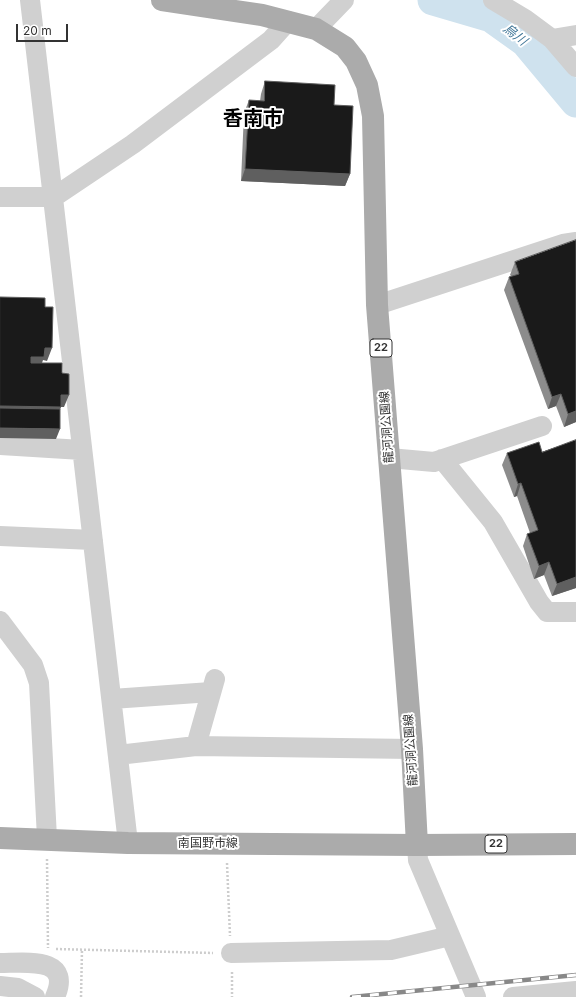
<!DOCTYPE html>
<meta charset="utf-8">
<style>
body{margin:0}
#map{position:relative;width:576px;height:997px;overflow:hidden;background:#fff;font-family:Inter,sans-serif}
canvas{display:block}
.scale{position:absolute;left:16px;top:24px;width:52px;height:18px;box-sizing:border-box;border:2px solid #333;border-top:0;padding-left:5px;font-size:12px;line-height:14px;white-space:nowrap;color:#333;-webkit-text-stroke:3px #fff;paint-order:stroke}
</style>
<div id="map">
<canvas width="576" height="997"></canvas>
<div class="scale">20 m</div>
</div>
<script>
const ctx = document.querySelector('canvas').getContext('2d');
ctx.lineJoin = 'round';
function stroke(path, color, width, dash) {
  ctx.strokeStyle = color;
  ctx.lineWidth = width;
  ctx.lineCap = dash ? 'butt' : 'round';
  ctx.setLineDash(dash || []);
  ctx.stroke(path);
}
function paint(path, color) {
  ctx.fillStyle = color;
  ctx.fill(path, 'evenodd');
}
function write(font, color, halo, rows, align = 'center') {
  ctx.font = font + ' Inter,"Noto Sans JP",sans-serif';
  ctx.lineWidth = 4;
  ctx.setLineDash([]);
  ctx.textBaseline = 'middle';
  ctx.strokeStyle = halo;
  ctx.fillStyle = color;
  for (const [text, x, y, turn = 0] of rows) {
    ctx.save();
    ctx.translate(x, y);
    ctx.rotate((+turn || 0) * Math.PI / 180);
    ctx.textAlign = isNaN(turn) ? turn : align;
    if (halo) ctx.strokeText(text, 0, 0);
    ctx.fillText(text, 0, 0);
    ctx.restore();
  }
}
stroke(new Path2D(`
 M433,0l58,17 35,25 50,60`), '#cfe2ee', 31);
stroke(new Path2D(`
 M47,859l1,89
 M227,863l3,73
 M56,949l157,4
 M232,972v25
 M81,997l1,-47`), '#cdcdcd', 2.5, [2, 2]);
stroke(new Path2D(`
 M30,0l98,843
 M493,0l32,19 27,20 24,28
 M316,29l28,-29
 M552,39l24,-4
 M0,197h54l79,-53 138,-104 17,-19
 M377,305l186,-61 13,-2
 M0,445l82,5
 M389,458l45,4 108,-36
 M442,459l51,63 46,80 8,10h29
 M0,536l93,4
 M0,621l33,44 6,18 8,155
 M112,699l99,-7
 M196,746l216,3
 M118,755l78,-9 19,-67
 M417,845l1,15 58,137
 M231,953l160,-3 59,-14
 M0,963c25,0 73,-7 55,34
 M0,986l18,2 17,9
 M513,997l63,-6`), '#d0d0d0', 20);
stroke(new Path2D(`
 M162,0l100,15 54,14 29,18 11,14 11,24 6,31 4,189 35,444 5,96
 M0,838l128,5 289,2 159,-1`), '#ababab', 22);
const rail = new Path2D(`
 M352,997l224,-22`);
stroke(rail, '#888', 4.5);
stroke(rail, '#fff', 3, [9]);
paint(new Path2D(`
 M265,81l69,24 16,69 -5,12 -104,-5 3,-68 5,-13 11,1 1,-7z
 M515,262l61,160 -12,5 -8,-21 -8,3 -44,-119 5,-13 2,-1 -1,-1z
 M576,440v148l-24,8 -8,-21 -10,4 -11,-33 4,-12 3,-1 -13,-37 -3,1 -12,-32 5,-12 35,-1z`), '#8c8c8c');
paint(new Path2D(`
 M245,169l105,5 -5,12 -104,-5z
 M45,348h7l-5,13 -4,-1 -3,9h-14l5,-12z
 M561,394l-5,12 -8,3 4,-12z
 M61,395h8l-5,12h-3l-4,12 -57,-1v-12z
 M576,411v11l-12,5 4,-13z
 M0,428l60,1 -4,10 -56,-1z
 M521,483l-4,13 -3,1 4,-13z
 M549,562l-5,13 -10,4 5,-13z
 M576,577v11l-24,8 5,-12z`), '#5f5f5f');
const building = new Path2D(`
 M265,81l70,4 -1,20 19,1 -3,68 -105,-5 4,-69 15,1z
 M576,240v171l-8,3 -7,-20 -9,3 -43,-120 10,-3 -4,-12z
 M0,297l45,1v9h8l-1,41h-7l-1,9h-13v6h31v10l7,1v21h-8v12l-61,-1z
 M0,408l60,1v20l-60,-1z
 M576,440v137l-19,7 -8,-22 -10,4 -12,-32 11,-4 -17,-47 -3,1 -11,-31 32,-11 3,10z`);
paint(building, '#1a1a1a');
stroke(building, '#5f5f5f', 1);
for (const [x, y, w] of [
 [381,348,22],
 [496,844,22]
]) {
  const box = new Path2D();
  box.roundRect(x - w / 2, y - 9, w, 18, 3);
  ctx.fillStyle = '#fff';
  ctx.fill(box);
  stroke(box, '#333', 1);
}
write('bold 11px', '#333', null, [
 ["22",381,348],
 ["22",496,844]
]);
write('12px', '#333', '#fff', [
 ["龍河洞公園線",387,427,-94],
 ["龍河洞公園線",411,750,-94],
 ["南国野市線",208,843]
]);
write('italic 13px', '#3f7597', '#fff', [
 ["烏川",515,35,38]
]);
write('bold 20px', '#000', '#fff', [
 ["香南市",253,119]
]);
</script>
